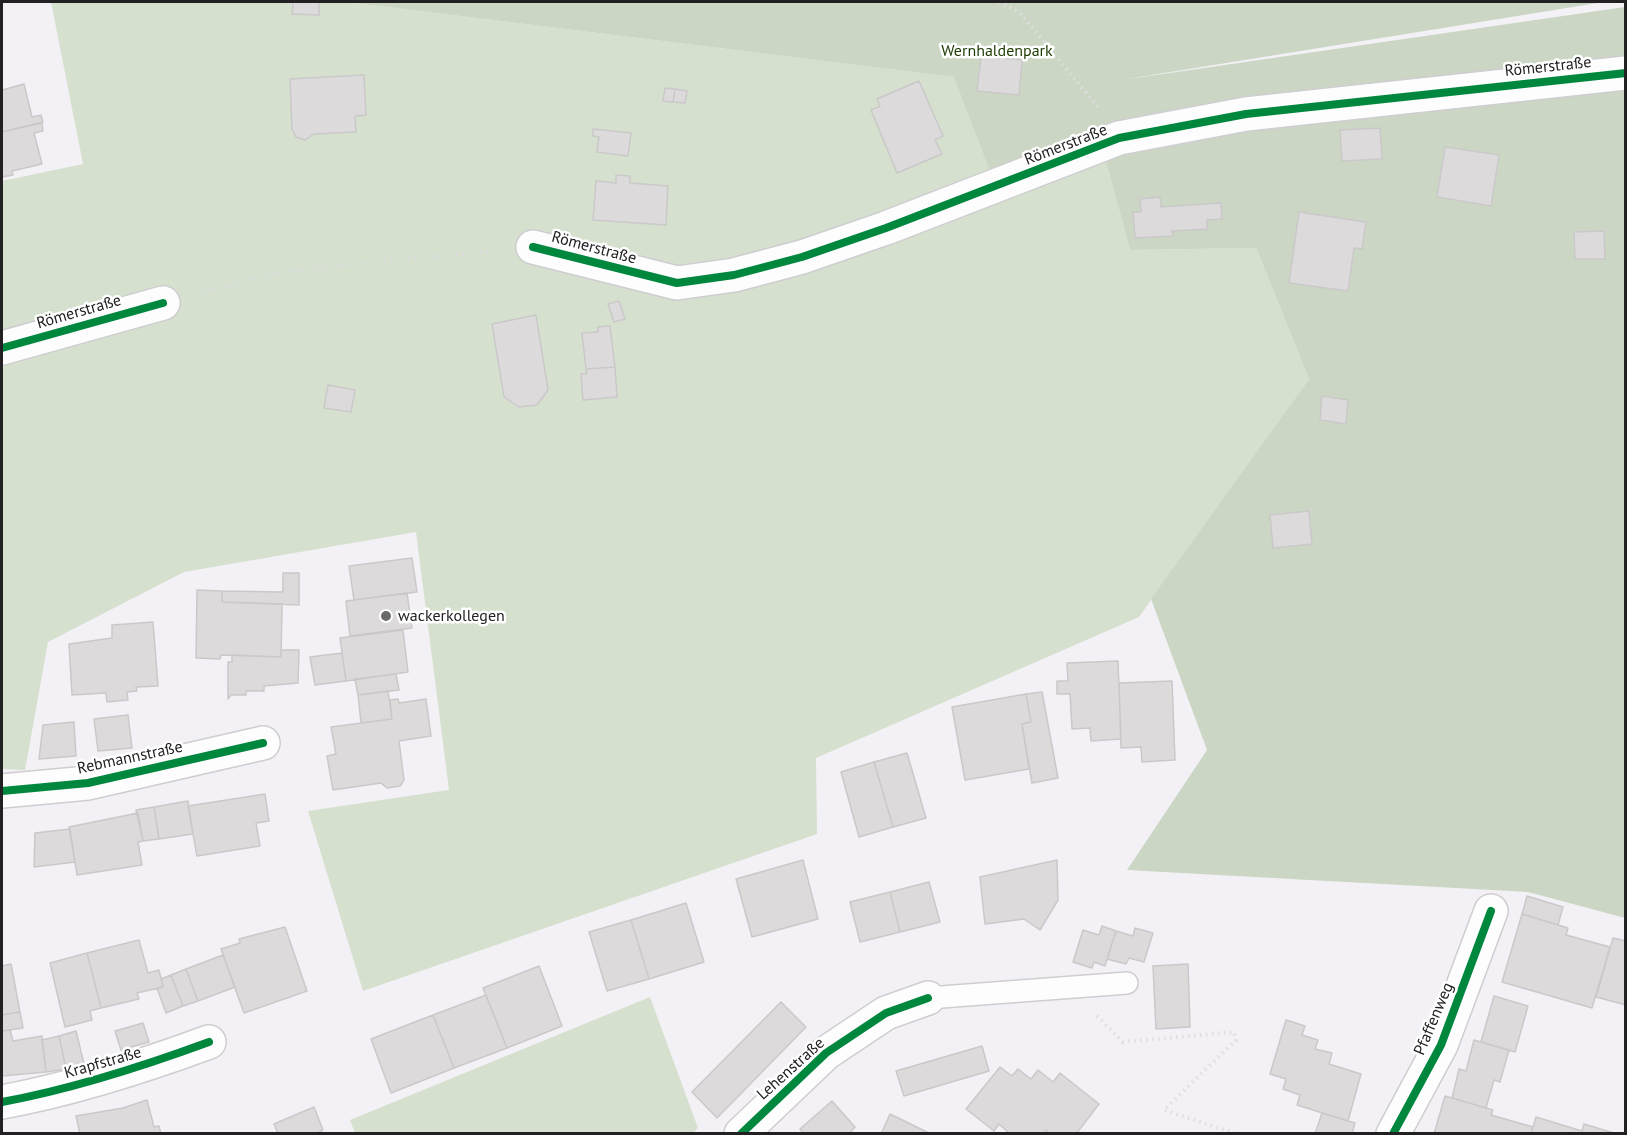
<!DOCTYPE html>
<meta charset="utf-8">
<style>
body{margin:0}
#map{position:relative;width:1627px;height:1135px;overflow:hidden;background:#f4f1f6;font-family:"PT Sans",sans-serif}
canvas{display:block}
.frame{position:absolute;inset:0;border:3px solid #222023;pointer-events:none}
</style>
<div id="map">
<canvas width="1627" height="1135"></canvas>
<div class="frame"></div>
</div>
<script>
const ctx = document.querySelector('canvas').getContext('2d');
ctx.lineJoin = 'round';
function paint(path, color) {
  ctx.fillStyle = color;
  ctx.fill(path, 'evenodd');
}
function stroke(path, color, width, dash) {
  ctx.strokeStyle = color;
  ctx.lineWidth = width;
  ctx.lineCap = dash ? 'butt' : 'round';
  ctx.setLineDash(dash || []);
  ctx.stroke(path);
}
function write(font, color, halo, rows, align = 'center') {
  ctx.font = font + ' "PT Sans",sans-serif';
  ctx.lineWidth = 5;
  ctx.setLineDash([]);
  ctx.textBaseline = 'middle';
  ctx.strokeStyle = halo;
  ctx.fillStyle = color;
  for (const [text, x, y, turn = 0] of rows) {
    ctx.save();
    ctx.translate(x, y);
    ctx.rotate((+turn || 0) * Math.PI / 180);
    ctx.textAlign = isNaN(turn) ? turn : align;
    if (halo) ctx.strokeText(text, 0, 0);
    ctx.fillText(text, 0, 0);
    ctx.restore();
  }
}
paint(new Path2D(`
 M51,2h296l608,75 11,29 140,56 24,88 126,-2 53,131 -170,238 -323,141 1,76 -454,157 -55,-180 141,-21 -33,-258 -232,40 -136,70 -23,128 -23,-1v-588l81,-17z
 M650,997l48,131 -5,5h-338l-5,-13z`), '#d5e0ce');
paint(new Path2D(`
 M347,2h1257l-483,78 504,-73v911l-97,-26 -401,-22 80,-120 -56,-151 158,-220 -53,-131 -126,2 -24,-88 -106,35 -46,-120z`), '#cbd7c4');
const building = new Path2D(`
 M293,2h26v13l-27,-1z
 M981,56l41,4 -3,35 -42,-4z
 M364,75l2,40 -11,1 1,16 -42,2 -9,6 -9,-3 -4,-8 -2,-50z
 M919,81l24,55 -8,4 7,14 -45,19 -26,-63 9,-4 -3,-7z
 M24,84l8,33 9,-2 2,7 -41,10v-42z
 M665,88l10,1 -2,13 -10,-1z
 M675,89l12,2 -2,12 -12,-1z
 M42,123l1,8 -9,2 8,31 -30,7 1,4 -11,2v-45z
 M1380,128l2,31 -40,2 -2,-31z
 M593,129l38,4 -3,23 -31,-4 2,-15 -6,-1z
 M1445,147l54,8 -8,51 -54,-9z
 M616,175l14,1v7l38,3 -2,39 -73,-5 3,-39 20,2z
 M1160,197l1,10 60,-4 1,16 -15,1v9l-35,2 1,5 -38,2 -2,-26h8l-1,-13z
 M1299,212l67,10 -4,27 -8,-1 -6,43 -59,-8z
 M1604,231l1,28h-30l-1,-27z
 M619,301l6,18 -11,3 -6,-18z
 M536,315l12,75 -11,15 -18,2 -15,-10 -12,-73z
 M610,326l5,41 -29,2 -4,-36 16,-1v-5z
 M615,367l2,30 -34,3 -2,-26h6l-1,-5z
 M328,385l27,5 -4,22 -27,-4z
 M1322,396l26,4 -2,24 -26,-4z
 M1309,511l3,33 -39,4 -3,-33z
 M412,558l5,34 -63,8 -5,-34z
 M283,573h16v32l-77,-3v-11l61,1z
 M197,590l25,1v11l60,2 -1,53 -60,-2 -1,4 -24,-1z
 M407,593l5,35 -62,8 -4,-35z
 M153,622l5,64 -22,1 1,4 -10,1 1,8 -21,2 -1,-9 -34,2 -3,-51 43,-6v-13z
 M403,630l5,42 -62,9 -6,-43z
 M281,650h18l-1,33 -34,3v5h-18v4h-15l-3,4v-37h4v-7l49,2z
 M342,653l4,28 -31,4 -5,-28z
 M1118,661l3,78 -30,2 -1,-13 -18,1 -2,-35h-13v-13h11l-1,-18z
 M396,674l3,16 -41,5 -3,-16z
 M1172,681l3,79 -33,2 -1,-15 -20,1 -2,-65z
 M388,691l4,28 -31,4 -3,-28z
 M1042,692l16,86 -26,5 -10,-59 9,-2 -5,-28z
 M1026,694l5,28 -9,2 7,45 -64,11 -13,-73z
 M398,699l1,4 27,-4 5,37 -32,5 5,39 -4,6 -13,2 -6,-5 -48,7 -6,-34 9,-2 -5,-27 61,-8 -2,-19z
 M128,715l4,33 -34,3 -4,-32z
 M74,722l2,34 -37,3 4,-34z
 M907,753l19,65 -33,9 -19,-65z
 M874,762l19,65 -34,10 -18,-65z
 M265,794l4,27 -13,2 4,23 -63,10 -9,-50z
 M188,801l5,33 -34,5 -5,-32z
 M154,807l5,32 -16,2 -7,-31z
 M138,813l5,28 -5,1 4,23 -65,10 -8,-48z
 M70,829l5,33 -41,5 1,-34z
 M803,860l15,59 -66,18 -16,-58z
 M1057,860l1,40 -18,30 -16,-11 -39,5 -5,-47z
 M929,882l11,40 -40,10 -10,-40z
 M890,892l10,40 -40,10 -10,-40z
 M1527,896l36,11 -5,18 -36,-11z
 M686,903l18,59 -55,17 -18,-59z
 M1522,914l46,14 -2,7 44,12 -18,61 -90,-26z
 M631,920l18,59 -42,12 -18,-59z
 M1102,926l14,5 -11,35 -11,-4 -2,6 -19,-6 10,-32 16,5z
 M285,927l22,64 -63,22 -23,-64 19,-6 -1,-4z
 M1135,928l18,5 -9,29 -15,-4 -3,6 -19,-5 9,-28 17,5z
 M1613,938l13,3v64l-30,-8z
 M139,940l9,33 11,-3 4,17 -26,6 2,6 -38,9 -14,-55z
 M87,953l14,55 -11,3 2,9 -27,7 -15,-64z
 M223,955l12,32 -37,14 -12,-32z
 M11,964l9,48 -18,3v-49z
 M1188,964l2,63 -34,2 -3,-63z
 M539,966l23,60 -55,22 -24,-60z
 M186,969l12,32 -15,5 -12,-31z
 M171,975l12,31 -17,7 -9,-25 6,-1 -2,-8z
 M486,995l21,53 -53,20 -21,-53z
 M1494,996l34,10 -13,46 -34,-10z
 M781,1002l25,25 -89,91 -25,-26z
 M20,1012l3,16 -21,3v-16z
 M433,1015l21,53 -63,25 -20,-54z
 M1286,1020l19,6 -3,9 16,5 -3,9 17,4 -3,11 32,10 -13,47 -51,-16 3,-10 -17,-6 3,-10 -16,-5z
 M143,1023l6,19 -28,8 -6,-19z
 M10,1030l3,11 29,-5 4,36 -44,4v-45z
 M76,1031l8,33 -18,5 -7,-33z
 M59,1036l7,33 -20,3 -4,-32z
 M1474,1040l35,10 -9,32 -6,-2 -8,28 -34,-10 7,-29 7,2z
 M982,1046l7,25 -85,25 -8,-25z
 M1000,1067l12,9 6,-7 13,10 7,-9 15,12 7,-9 39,31 -23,30h-26l-4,-4 -3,4h-33l-11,-10 -5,7 -28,-22z
 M1445,1096l48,14 -2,5 42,12 -2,7h-97z
 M147,1100l7,27 5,-1 2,8h-81l-4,-18 47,-8z
 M832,1101l23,26 -6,7h-45l-4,-5z
 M314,1107l9,23 -8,4h-37l-4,-10z
 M1322,1113l33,10 -3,11h-37z
 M890,1114l41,20h-50z
 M1536,1117l46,14 2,-7 33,10h-86z`);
paint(building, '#dddadb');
stroke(building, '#cbc8c9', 1.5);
const lane = new Path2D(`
 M928,998l199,-15`);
const street = new Path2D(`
 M533,247l144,36 57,-8 68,-18 84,-29 233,-90 127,-24 380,-41
 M2,348l161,-45
 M2,791l86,-8 175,-40
 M2,1102c71,-13 139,-35 207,-60
 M741,1134l85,-81 60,-40 42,-15
 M1393,1134l48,-89 50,-134`);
stroke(lane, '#cfcdd0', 24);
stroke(street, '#cfcdd0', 36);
stroke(new Path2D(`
 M999,2l21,11 79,95
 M196,294l86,-22 217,-22
 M1097,1016l26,26 111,-10 2,8 -72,70 73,24`), '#dfdddf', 4, [1.5, 4.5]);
stroke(lane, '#fdfdfe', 21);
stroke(street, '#fdfdfe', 33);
stroke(new Path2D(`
 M533,247l144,36 57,-8 68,-18 84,-29 233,-90 127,-24 380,-41
 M2,348l161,-45
 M2,791l86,-8 175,-40
 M2,1102c71,-13 139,-35 207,-60
 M741,1134l85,-81 60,-40 42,-15
 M1393,1134l48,-89 50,-134`), '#00873e', 8);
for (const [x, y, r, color] of [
 [386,616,6,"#6c696d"]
]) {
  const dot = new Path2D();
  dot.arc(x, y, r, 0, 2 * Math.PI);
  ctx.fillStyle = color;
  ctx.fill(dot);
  stroke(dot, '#fff', 2);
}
write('16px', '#1c3a01', '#fff', [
 ["Wernhaldenpark",997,51]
]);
write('16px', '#222023', '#fff', [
 ["Römerstraße",1548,67,-6],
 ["Römerstraße",1066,145,-21],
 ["Römerstraße",594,248,15],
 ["Römerstraße",79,312,-16],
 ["Rebmannstraße",130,758,-12],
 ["Pfaffenweg",1434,1019,-67],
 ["Krapfstraße",103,1063,-16],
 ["Lehenstraße",791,1069,-42]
]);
write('16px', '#222023', '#fff', [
 ["wackerkollegen",398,616]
], 'left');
</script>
